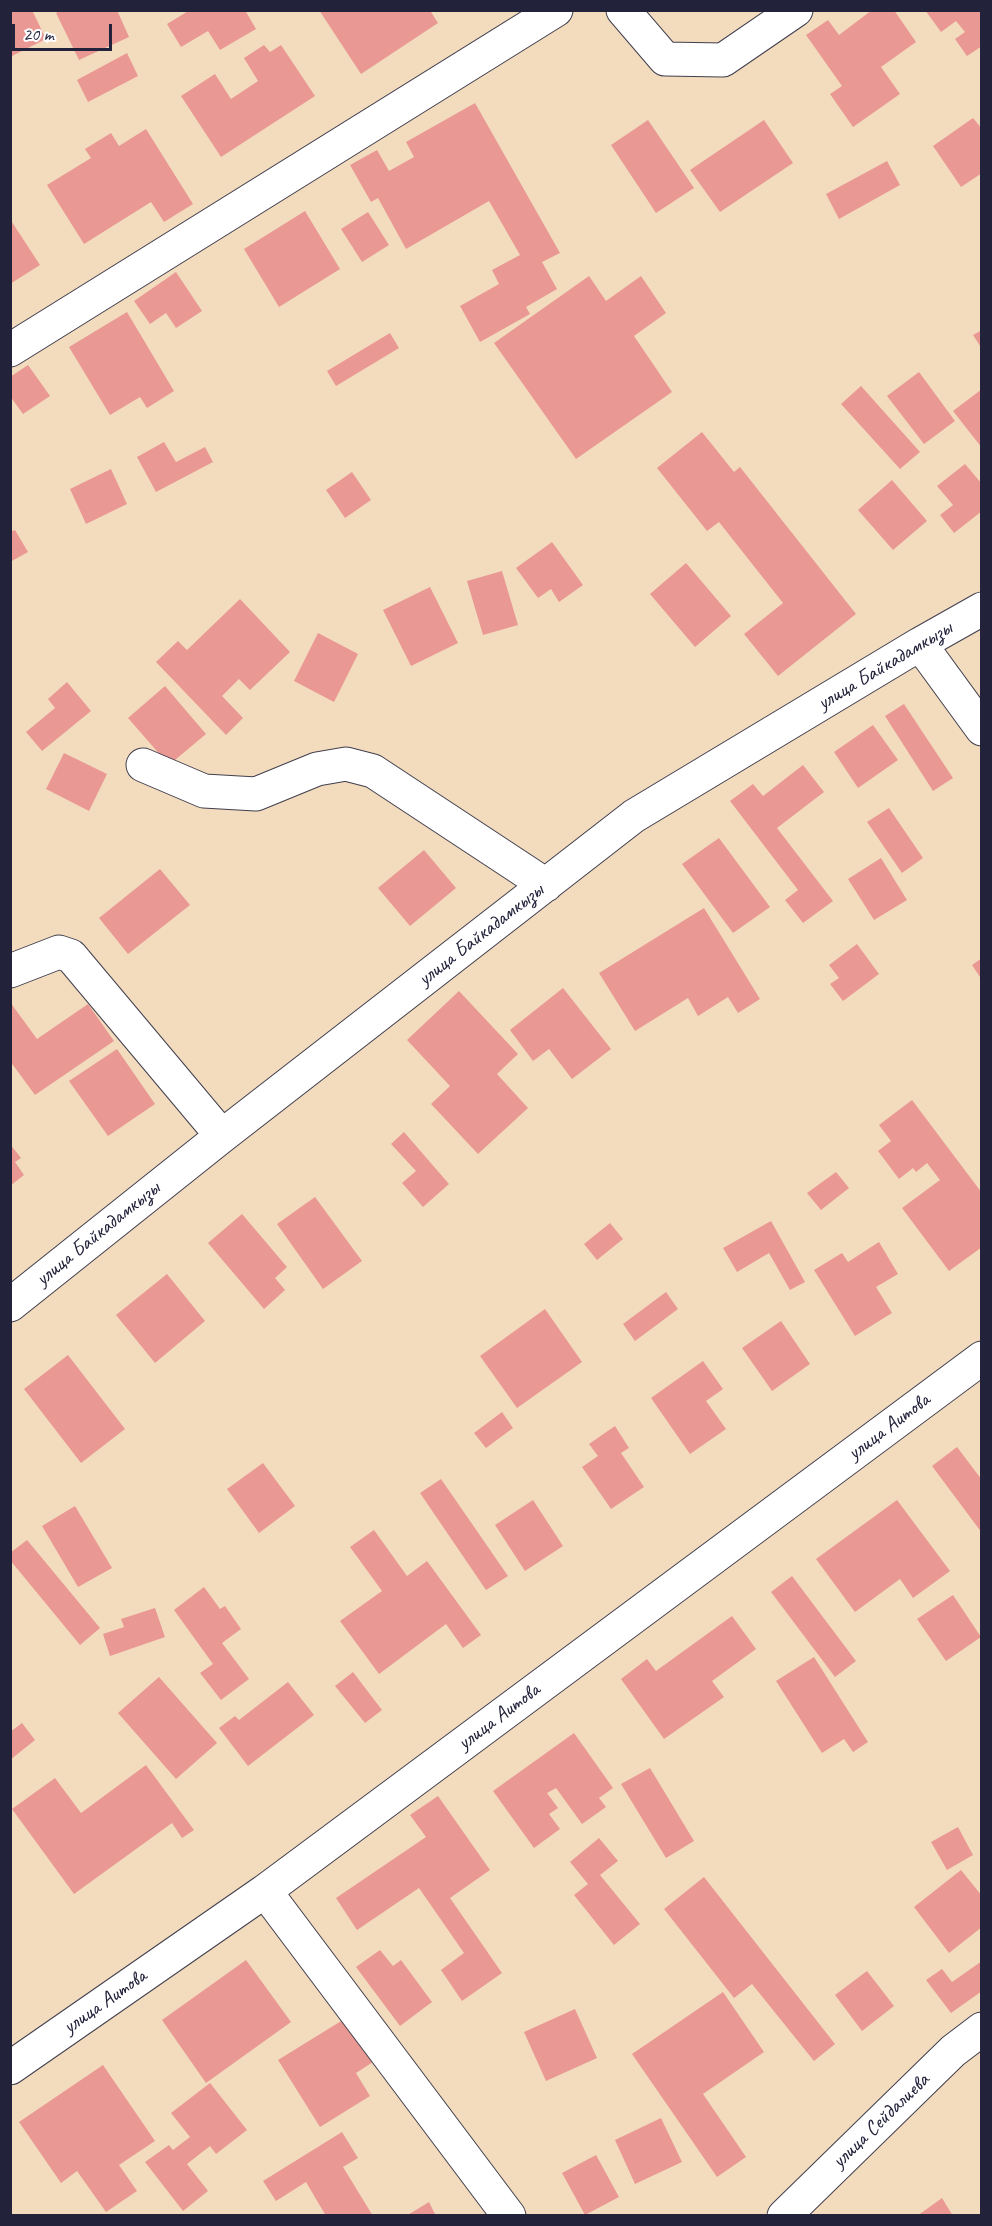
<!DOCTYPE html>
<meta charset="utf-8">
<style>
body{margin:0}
#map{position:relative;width:992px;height:2226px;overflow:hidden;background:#f2dcbd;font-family:Caveat,sans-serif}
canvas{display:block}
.frame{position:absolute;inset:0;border:12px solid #22223b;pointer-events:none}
.scale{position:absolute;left:12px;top:24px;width:100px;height:27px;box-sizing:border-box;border:3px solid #22223b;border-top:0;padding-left:8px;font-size:18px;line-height:21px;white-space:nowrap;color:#22223b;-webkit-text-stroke:4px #fff;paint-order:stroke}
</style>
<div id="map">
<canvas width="992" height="2226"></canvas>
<div class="frame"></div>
<div class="scale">20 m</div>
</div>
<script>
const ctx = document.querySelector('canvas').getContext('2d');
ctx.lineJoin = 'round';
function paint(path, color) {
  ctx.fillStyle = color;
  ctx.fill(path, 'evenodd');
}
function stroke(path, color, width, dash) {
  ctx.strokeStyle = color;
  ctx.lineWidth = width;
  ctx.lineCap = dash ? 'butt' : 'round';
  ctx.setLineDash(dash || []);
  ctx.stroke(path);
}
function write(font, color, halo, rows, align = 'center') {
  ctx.font = font + ' Caveat,sans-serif';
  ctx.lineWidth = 4.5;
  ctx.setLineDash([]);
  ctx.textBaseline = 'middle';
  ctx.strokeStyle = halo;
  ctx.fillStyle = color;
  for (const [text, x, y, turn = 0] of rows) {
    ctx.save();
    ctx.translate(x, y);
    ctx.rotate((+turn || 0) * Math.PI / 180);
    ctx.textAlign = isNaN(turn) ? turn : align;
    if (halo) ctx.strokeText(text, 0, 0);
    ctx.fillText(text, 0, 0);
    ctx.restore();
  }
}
paint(new Path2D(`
 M10,10h22l14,29 -36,18z
 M61,10h56l12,27 -50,23 -23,-47z
 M190,10h55l11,19 -36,21 -12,-19 -27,16 -14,-23z
 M319,10h114l-2,2 7,11 -77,51z
 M872,10h22l22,32 -35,25 19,27 -47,33 -23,-33 12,-8 -36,-51 22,-15 11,15z
 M925,10h57v36l-15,10 -12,-17 10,-7 -9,-11 -15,11z
 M264,45l6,7 11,-7 34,51 -94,61 -40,-61 34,-22 16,25 27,-18 -14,-23z
 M127,53l11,23 -50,26 -11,-22z
 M475,103l85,150 -18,9 15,27 -31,18 4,7 -50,28 -20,-36 39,-22 -7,-14 28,-15 -31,-54 -83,48 -28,-51 -7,4 -21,-37 27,-15 12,21 25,-14 -8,-15z
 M973,118l9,11v44l-21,14 -28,-41z
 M648,120l46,68 -38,25 -45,-68z
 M764,120l29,43 -73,49 -30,-42z
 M146,129l47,75 -29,18 -13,-20 -67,42 -37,-59 44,-27 -6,-9 26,-16 8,13z
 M887,161l13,24 -61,34 -13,-25z
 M305,211l35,58 -61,38 -35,-58z
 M368,212l21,33 -27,17 -21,-33z
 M10,219l30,46 -30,19z
 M176,272l26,39 -26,17 -10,-15 -16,11 -16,-23z
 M589,276l17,25 35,-25 25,37 -32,23 38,56 -96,67 -82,-116z
 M127,312l47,79 -27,17 -7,-11 -30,18 -41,-68z
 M982,330v19l-9,-14z
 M390,333l9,15 -63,38 -9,-15z
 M28,365l22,31 -27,18 -13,-18v-19z
 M919,372l36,49 -31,23 -37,-48z
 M861,386l59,66 -20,17 -59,-65z
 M982,389v59l-29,-37z
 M702,432l32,40 6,-5 116,147 -78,62 -34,-42 39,-31 -64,-81 -12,9 -50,-63z
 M164,442l12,20 29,-15 8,15 -57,30 -19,-35z
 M965,464l17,20v27l-28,22 -14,-18 13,-10 -16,-19z
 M111,469l16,35 -41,20 -16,-35z
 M352,472l19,28 -26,18 -19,-28z
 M892,480l35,41 -34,29 -35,-40z
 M15,530l13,22 -18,10v-30z
 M552,542l31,43 -24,17 -8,-13 -13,9 -22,-30z
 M686,563l45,53 -36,31 -45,-53z
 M502,571l16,54 -35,10 -16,-54z
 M430,587l28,56 -47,23 -28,-56z
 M240,599l50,53 -40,38 -11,-11 -17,17 21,22 -17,17 -70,-73 22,-21 9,9z
 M318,633l40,21 -24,48 -40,-21z
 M67,682l24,29 -49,40 -16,-19 29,-24 -7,-9z
 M165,686l41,48 -37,31 -41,-47z
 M904,704l49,74 -20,13 -48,-75z
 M873,725l25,35 -40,28 -24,-36z
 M64,753l43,21 -18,37 -43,-22z
 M803,765l21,27 -47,36 56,73 -30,22 -18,-23 13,-10 -68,-89 23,-17 10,12z
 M889,808l34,50 -21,15 -35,-51z
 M719,838l51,69 -37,26 -51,-69z
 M424,850l32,38 -46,38 -32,-38z
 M881,858l26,42 -33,20 -26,-41z
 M160,869l30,36 -62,49 -29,-36z
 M704,908l56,91 -22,14 -10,-16 -30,19 -10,-18 -53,33 -36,-58z
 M857,944l22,30 -36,27 -13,-17 9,-6 -10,-13z
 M982,958v22l-10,-15z
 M563,988l48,61 -39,30 -23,-30 -16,12 -23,-31z
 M459,991l59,63 -21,20 31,34 -50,46 -47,-50 19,-18 -43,-46z
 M10,1002l27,37 51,-35 26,37 -79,54 -25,-34z
 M117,1049l38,55 -47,32 -39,-55z
 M912,1100l70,93v54l-33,24 -47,-63 38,-28 -13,-17 -11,9 -3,-4 -14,11 -21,-28 13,-10 -12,-16z
 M404,1132l45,52 -26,23 -21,-24 14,-12 -25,-27z
 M10,1144l11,14 -6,4 9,13 -14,11z
 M836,1172l13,16 -28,22 -14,-17z
 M315,1197l47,64 -39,28 -46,-65z
 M242,1214l45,53 -12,11 10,12 -21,19 -56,-66z
 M771,1221l34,61 -15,8 -21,-37 -32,19 -14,-24z
 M610,1223l13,16 -26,21 -13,-16z
 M879,1242l19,32 -22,13 16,26 -37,23 -41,-66 28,-17 6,9z
 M167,1274l38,47 -50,42 -39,-48z
 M666,1292l12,17 -43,32 -12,-17z
 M545,1309l37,53 -65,46 -37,-52z
 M781,1321l29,43 -38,27 -30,-43z
 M68,1355l57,74 -44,34 -57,-74z
 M703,1361l20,28 -17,12 20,28 -36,25 -39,-56z
 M502,1412l11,16 -27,20 -12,-15z
 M615,1426l14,22 -8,5 23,34 -33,22 -29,-42 16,-11 -9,-12z
 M957,1447l25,33v53l-50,-67z
 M263,1463l32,43 -36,27 -32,-44z
 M441,1479l67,97 -22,14 -66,-97z
 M533,1500l30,46 -38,25 -30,-46z
 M897,1500l53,71 -37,27 -13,-19 -45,33 -39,-53z
 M75,1506l37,62 -34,19 -36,-61z
 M374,1530l33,46 20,-15 54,74 -18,13 -17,-24 -67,50 -39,-53 42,-30 -32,-44z
 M27,1540l73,88 -20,17 -70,-85v-7z
 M792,1576l64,85 -21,16 -64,-85z
 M204,1587l16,22 5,-3 16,23 -19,14 27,36 -28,21 -21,-27 13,-9 -39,-54z
 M953,1595l28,42 -35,24 -29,-42z
 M155,1608l10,29 -55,19 -7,-22 21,-7 -3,-8z
 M732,1616l24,33 -44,32 12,16 -60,42 -43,-60 26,-20 9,12z
 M814,1657l54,85 -15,10 -9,-13 -22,14 -46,-72z
 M353,1672l29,38 -17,13 -30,-37z
 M159,1677l58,66 -41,36 -58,-66z
 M288,1682l26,33 -66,51 -29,-38 16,-12 4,4z
 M22,1723l13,17 -25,20v-28z
 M574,1733l39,55 -14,10 7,9 -24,17 -26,-36 -9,5 11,15 -9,6 11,15 -26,19 -41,-57z
 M146,1765l48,65 -12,8 -10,-15 -98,71 -62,-85 43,-31 26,35z
 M650,1768l44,73 -28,17 -45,-74z
 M438,1796l52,74 -40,28 52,75 -40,28 -21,-31 23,-17 -45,-65 -62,42 -21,-32 90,-61 -16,-22z
 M958,1827l15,28 -26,15 -16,-28z
 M599,1838l19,23 -18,14 40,49 -26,21 -40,-50 14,-11 -18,-22z
 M961,1870l21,26v31l-33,26 -35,-46z
 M704,1877l131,167 -21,17 -62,-77 -18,14 -70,-89z
 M380,1950l13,16 8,-6 31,42 -32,24 -44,-59z
 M246,1960l45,62 -85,61 -44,-63z
 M982,1961v30l-31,22 -25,-33 16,-11 10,13z
 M867,1971l27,35 -32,25 -27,-36z
 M723,1992l41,60 -61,42 43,63 -29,20 -85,-123z
 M575,2009l22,49 -51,23 -22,-49z
 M346,2018l27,44 -17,11 14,23 -50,31 -42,-67z
 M103,2065l52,76 -36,24 18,26 -31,21 -29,-41 -16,12 -42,-61z
 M210,2083l37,47 -31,24 -6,-8 -23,18 21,27 -25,20 -38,-49 24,-17 4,5 17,-13 -19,-24z
 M661,2118l21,44 -47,22 -20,-44z
 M342,2132l16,26 -15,9 30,49h-47l-20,-34 -30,19 -13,-20z
 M596,2155l23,42 -34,18 -23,-42z
 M942,2198l11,18h-36z
 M429,2202l7,14h-30z`), '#ea9894');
const street = new Path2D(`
 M623,10l42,49 58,1 73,-50
 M10,350l546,-340
 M920,644l62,85
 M143,765l61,26 52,3 61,-25 29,-5 27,7 173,114
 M10,971l49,-19 12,4 151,180
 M10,1305l212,-169 412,-320 286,-172 62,-35
 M265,1891l244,325
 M10,2068l255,-177 717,-533`);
const primary = new Path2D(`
 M784,2216l169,-165 29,-22`);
stroke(street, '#413e4e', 35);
stroke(primary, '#413e4e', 35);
stroke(street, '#fff', 33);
stroke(primary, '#fff', 33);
write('21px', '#22223b', '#fff', [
 ["улица Байкадамкызы",885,666,-31],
 ["улица Байкадамкызы",481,935,-38],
 ["улица Байкадамкызы",98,1234,-39],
 ["улица Аитова",889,1427,-37],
 ["улица Аитова",499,1717,-37],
 ["улица Аитова",105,2002,-35],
 ["улица Сейдалиева",881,2121,-44]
]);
</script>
